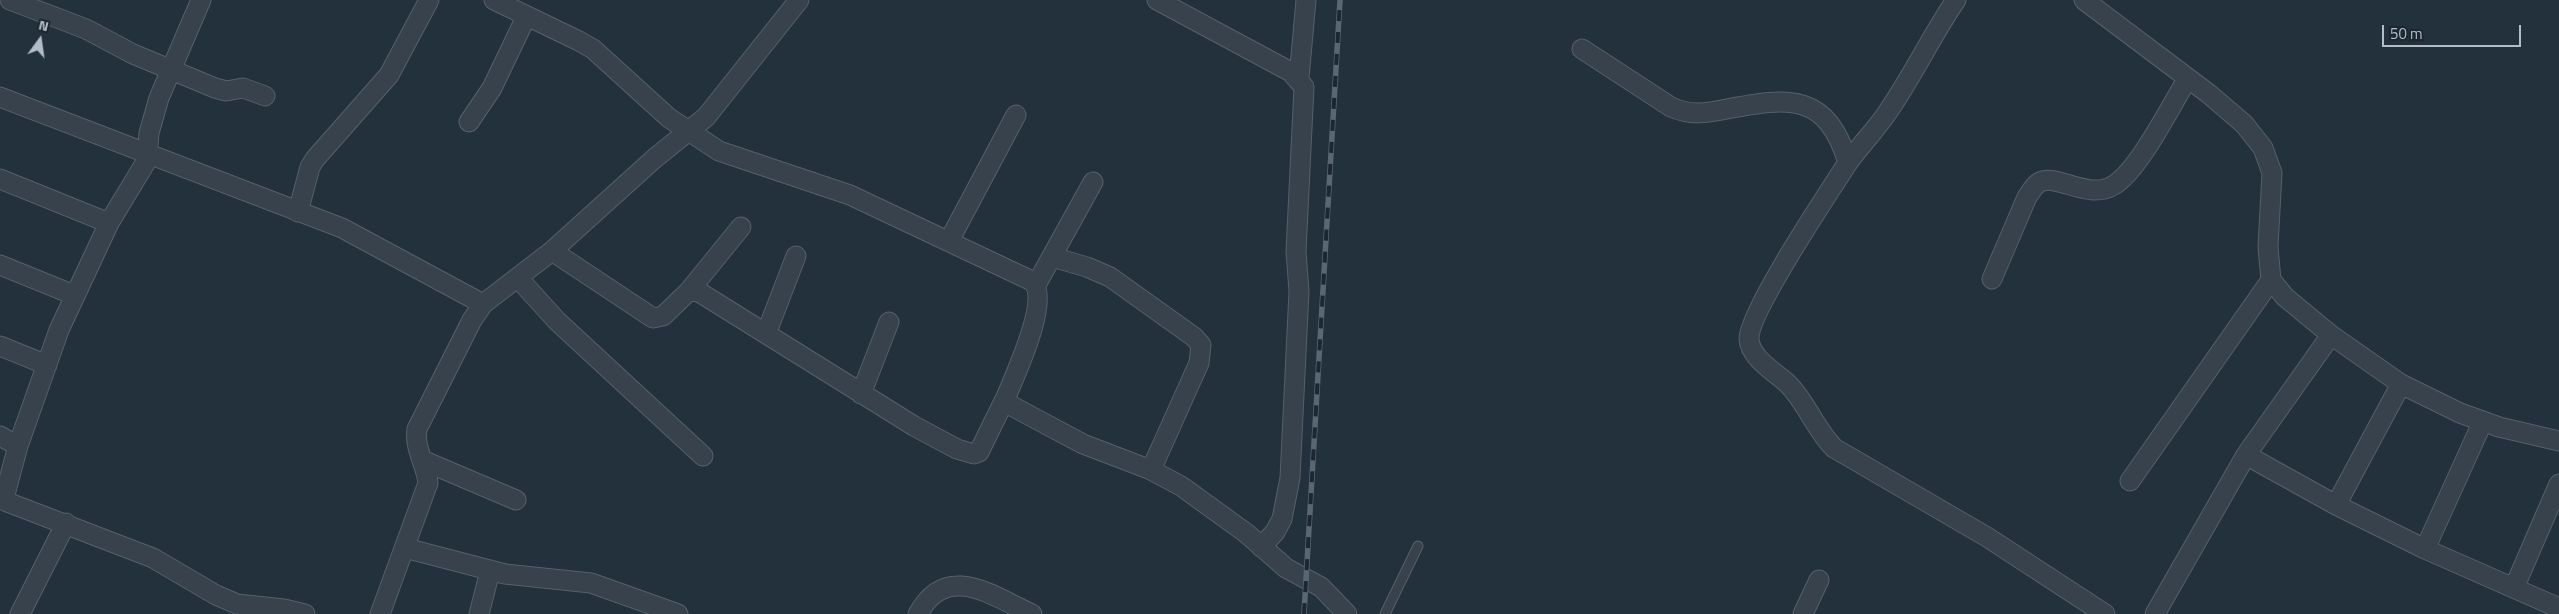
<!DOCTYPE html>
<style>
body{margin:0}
#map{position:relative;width:2559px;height:614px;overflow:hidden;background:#23313c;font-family:"Titillium Web",sans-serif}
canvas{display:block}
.north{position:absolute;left:15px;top:15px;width:50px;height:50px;-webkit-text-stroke:4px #1c2731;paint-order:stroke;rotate:14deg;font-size:14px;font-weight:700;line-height:20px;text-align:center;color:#b2bdc8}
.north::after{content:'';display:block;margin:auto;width:18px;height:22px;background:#b2bdc8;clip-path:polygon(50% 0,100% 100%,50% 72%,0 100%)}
.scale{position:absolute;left:2382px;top:25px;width:139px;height:22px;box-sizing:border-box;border:2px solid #b2bdc8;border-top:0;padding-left:6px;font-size:15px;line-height:18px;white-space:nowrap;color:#b2bdc8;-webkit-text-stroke:4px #1c2731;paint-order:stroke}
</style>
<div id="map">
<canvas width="2559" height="614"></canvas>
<div class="north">N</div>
<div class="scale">50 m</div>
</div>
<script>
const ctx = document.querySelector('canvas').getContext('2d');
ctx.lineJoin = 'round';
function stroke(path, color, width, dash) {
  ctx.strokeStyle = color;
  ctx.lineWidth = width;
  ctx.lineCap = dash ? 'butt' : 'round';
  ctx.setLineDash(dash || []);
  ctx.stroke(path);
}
const lane = new Path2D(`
 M1385,614l33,-68`);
const street = new Path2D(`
 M10,0l76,29 47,25 82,34 11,3 17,-3 22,8
 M201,0l-42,98 -10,35 -2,27 -38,63 -50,107 -41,116 -14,52 3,4 146,56 63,37 21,9 47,5 21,5
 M494,0l85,41 14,8 76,69 50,33 131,44 182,86c19,18 -17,94 -26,116l2,7 75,40 68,26 30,16 65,47 40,35 35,19 26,27
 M1157,0l134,72 13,15 -8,165 3,39 -9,187 -8,41 -7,13 -14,15
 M1956,0c-24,35 -43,75 -67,110 -12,19 -29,35 -42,54 -18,28 -99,149 -98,175 1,19 26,33 39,45 19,19 27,45 46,64l153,89 118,77
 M2084,0l125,94 35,30 19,24 9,25 -4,74 3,33 14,17 46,38 70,49 59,29 39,14 60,14
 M1582,49l89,58c20,9 36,6 56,2 63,-12 100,-16 121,54
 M1299,78l7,-78
 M0,97l342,131 141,76
 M469,122l23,-34 34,-71
 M0,179l109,44
 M298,212l12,-45 5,-8 74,-84 40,-75
 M949,241l67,-126
 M552,251l101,67 10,-2 26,-25 10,1 215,134 43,23 17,5 5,-2 27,-55
 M1052,257l35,10 23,10 84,60 7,8 -2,18 -48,107
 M0,265l74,30
 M518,278l39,43 146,135
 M1992,279l35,-82c4,-5 7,-12 13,-15 16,-9 49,19 74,3 25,-15 57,-80 74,-107
 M1036,285l57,-103
 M689,291l52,-64
 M766,334l30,-78
 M0,346l47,19
 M861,394l28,-72
 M0,436l18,10
 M2246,455l90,50 89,44 134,59
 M422,460l94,40
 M2130,481l141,-201
 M2336,505l65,-121
 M405,548l100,26 86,9 87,31
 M2425,549l58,-128
 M2514,588l45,-104
 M20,614l46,-91
 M380,614l48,-131c-2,-19 -14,-34 -11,-54l55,-109 11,-16 69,-53 103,-93 51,-41 93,-117
 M479,614l11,-43
 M918,614c29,-53 74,-18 114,0
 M1803,614l16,-34
 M2155,614l91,-159 85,-120`);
stroke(lane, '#55606a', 11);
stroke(street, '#55606a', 21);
stroke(lane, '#37424d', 9);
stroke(street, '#37424d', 19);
const rail = new Path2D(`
 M1304,614l36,-614`);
stroke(rail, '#596774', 5.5);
stroke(rail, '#1c2731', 4, [11]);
</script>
